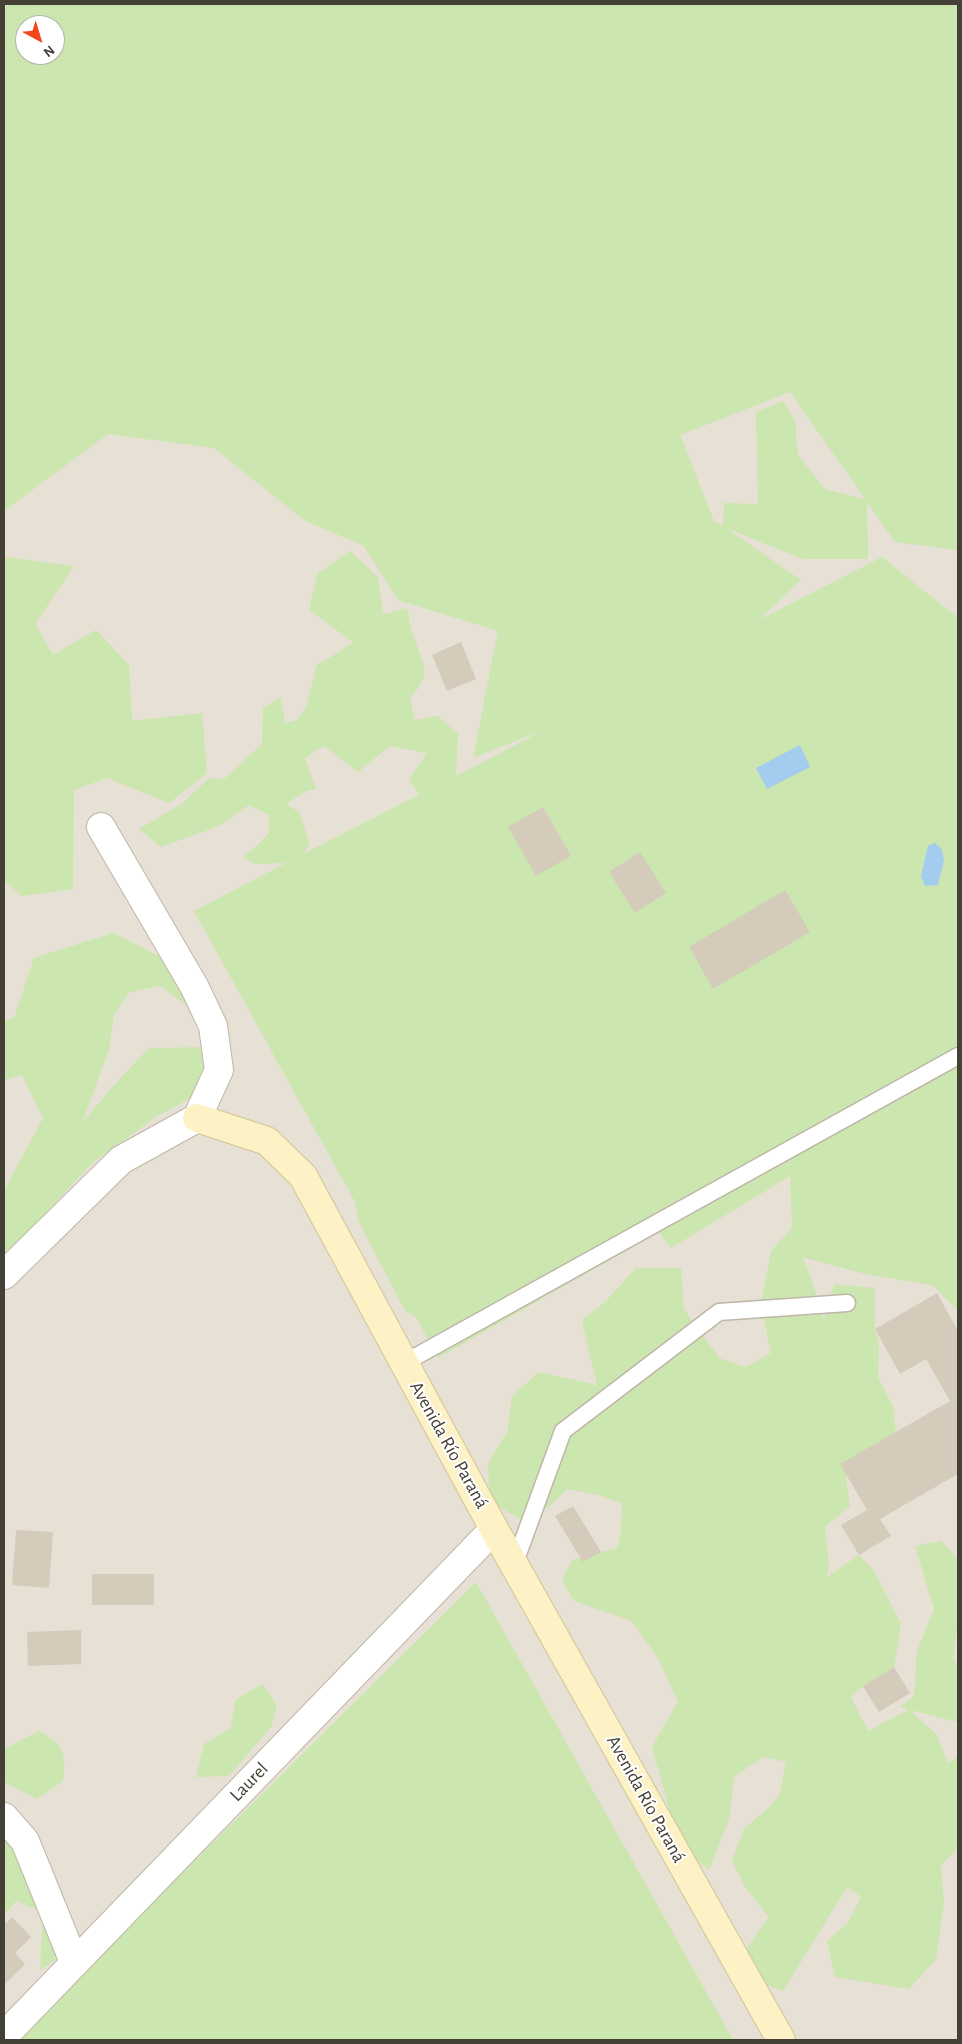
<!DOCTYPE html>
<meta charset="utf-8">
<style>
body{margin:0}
#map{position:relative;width:962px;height:2044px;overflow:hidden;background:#f2efe6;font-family:"Alegreya Sans",sans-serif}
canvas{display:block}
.frame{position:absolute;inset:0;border:5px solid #454035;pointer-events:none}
.north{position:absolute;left:15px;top:15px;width:50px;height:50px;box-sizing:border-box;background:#fff;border:1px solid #b5b3ae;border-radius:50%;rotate:141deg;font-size:14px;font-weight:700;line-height:20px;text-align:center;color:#454035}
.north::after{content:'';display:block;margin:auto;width:18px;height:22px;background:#f5451a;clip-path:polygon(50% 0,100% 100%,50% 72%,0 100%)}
</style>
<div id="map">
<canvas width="962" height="2044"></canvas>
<div class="frame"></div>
<div class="north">N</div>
</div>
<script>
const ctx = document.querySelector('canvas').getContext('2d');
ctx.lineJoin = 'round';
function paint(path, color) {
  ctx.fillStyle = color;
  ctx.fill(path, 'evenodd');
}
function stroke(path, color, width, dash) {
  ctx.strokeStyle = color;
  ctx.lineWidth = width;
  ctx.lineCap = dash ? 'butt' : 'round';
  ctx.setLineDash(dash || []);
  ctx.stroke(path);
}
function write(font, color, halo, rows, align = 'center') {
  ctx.font = font + ' "Alegreya Sans",sans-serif';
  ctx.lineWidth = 4;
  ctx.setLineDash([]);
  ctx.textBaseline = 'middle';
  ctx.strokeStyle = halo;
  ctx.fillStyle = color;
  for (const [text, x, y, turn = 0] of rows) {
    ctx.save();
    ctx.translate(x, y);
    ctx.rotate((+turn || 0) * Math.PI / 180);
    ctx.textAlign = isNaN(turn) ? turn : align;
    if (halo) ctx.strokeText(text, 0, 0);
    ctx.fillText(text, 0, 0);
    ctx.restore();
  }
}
paint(new Path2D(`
 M4,4h297l657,492v1544h-954zM25,25h30v30h-30z`), '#e6e1d4');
paint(new Path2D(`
 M4,4h954v546l-63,-8 -28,-40 1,57h-66l-76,-31 75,52 -42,40 123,-63 76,61v693l-25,-26 -68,-11 -63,-17 8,18 14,45 10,-36 41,4v41l4,15 -1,33 15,30 4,35 -52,28 5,36 -25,21 4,35 -2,15 32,-22 15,16 27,53 -7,43 -31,19 -12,11 17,34 40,-21 -8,-3 14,-11 3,-45 17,-42 -19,-63 26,-5 17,18v65l-5,35 5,11v52l-48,-12 27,25 11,28 10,-6v92l-17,16 3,38 -8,56 -27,30 -74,-12 -8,-36 20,-17 14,-27 -14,-10 -64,104 -36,-12 -10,-17 32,-45 -24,-30 -13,-26 12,-32 28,-24 8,-11 6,-32 -23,-5 -29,20 -5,42 -20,51 -19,-15 -19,-39 -19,-69 26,-45 -19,-42 -27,-39 -58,-20 -12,-21 10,-20 45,-12 4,-15 1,-30 -24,-8 -30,-6 -40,35 -38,-23 -2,-38 20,-32 4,-35 27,-24 58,13 -15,-65 24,-19 30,-33h45l3,41 35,49 27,9 25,-14 -10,-49 10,-53 21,-23 -2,-52 -119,72 -12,-16 -221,126 -22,-41 -11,-6 -46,-89 -5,-22 -160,-289 92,-48 -31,1 -12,-7 13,-10 13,-14v-18l-20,-10 -30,21 -58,21 -22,-18 44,-26 26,-25 15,1 38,-35 1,-36 17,-11 5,26 12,-3 9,-13 11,-43 14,-7 22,-15 -44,-32 8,-36 33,-23 28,26 5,37 24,-6c2,9 3,18 6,27 9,29 22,36 -3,63l5,22 23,-4 20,18 -2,42 90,-47 -73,29 25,-127 -100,-31 -34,-54 -60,-26 -90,-72 -106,-14 -104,77zM25,25h30v30h-30zM790,392l76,108 -41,-11 -27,-34 -3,-35 -12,-19 -27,11 2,92 -34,-1 -1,23 -9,-5 -34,-86zM324,746l34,26 32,-26 37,7 -18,26 10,16 -118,60 9,-10 -11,-33 -13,-8 20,-13 10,-2 -11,-31z
 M4,557l70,9 -39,58 18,31 43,-25 33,35 3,56 70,-8 5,60 -38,30 -62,-25 -33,12 -1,99 -51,7 -18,-15z
 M113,933l46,23 50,31v35l-49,-36 -30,6 -16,22 -5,36 -27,73 34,-40 33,-35 63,-1 -2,41 -53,28 -65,47 -88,95v-67l39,-73 -21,-43 -18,5v-59l10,-3 20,-60z
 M476,1582l257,458h-719z
 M263,1684l14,22 -6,21 -42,49 -33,1 8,-33 27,-16 4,-28z
 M39,1731c26,14 27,23 24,50l-26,18 -33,-17v-33z
 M4,1809l59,146 -23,15 3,-58 -27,-11 -12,14z`), '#cbe6af');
paint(new Path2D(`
 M800,745l10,22 -43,22 -11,-21z
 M935,843l7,6 2,11 -6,25 -13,1 -4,-10 7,-30z`), '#a3ccef');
paint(new Path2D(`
 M461,642l15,37 -29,12 -15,-36z
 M543,807l28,49 -35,20 -28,-49z
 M640,852l26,41 -31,20 -26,-41z
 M785,890l25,42 -97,57 -24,-42z
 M937,1293l21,38v143l-78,45 11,17 -32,19 -18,-30 26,-15 -27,-46 110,-63 -24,-42 -26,15 -25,-45z
 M573,1506l28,46 -18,10 -28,-46z
 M16,1530l37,2 -4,56 -37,-3z
 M92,1574h62v31h-62z
 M81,1630v34l-53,2 -1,-34z
 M894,1667l16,26 -31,19 -16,-26z
 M12,1917l19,20 -16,16 10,11 -21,21v-65l2,3z`), '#d4cbbb');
const service = new Path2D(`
 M404,1363l554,-307
 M514,1565l49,-134 156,-119 128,-9`);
const minor = new Path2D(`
 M4,1275l117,-115 76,-42 22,-48 -6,-44 -19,-40 -93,-159
 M4,1817l21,24 49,121
 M4,2036l490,-507`);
const secondary = new Path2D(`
 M197,1118l70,23 36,35 191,353 287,511`);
stroke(service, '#beb7a8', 19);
stroke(minor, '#beb7a8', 30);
stroke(secondary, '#d2c496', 30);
stroke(service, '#fff', 16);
stroke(minor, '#fff', 28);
stroke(secondary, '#fdf2c5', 28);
write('19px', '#454035', '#fff', [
 ["Avenida Río Paraná",449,1445,61],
 ["Laurel",249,1782,-46],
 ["Avenida Río Paraná",646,1799,61]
]);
</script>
